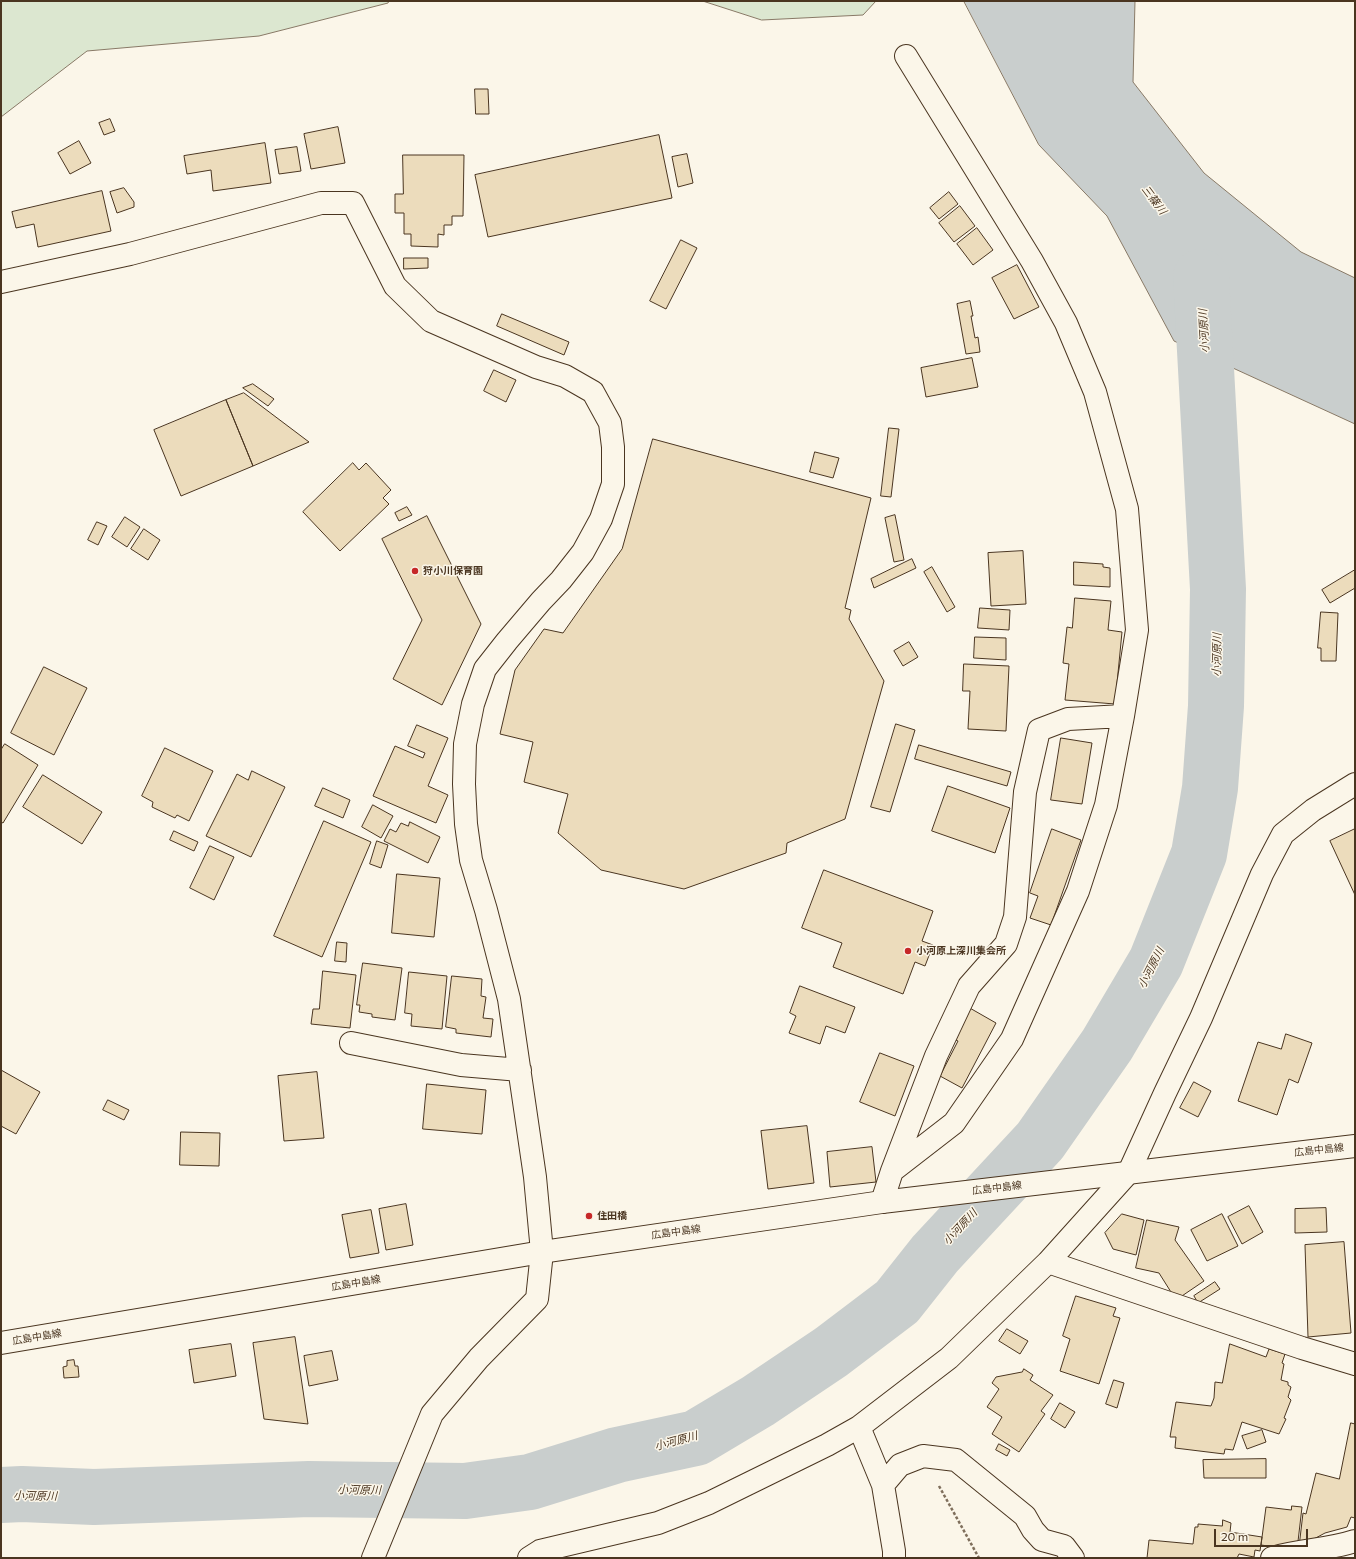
<!DOCTYPE html>
<meta charset="utf-8">
<style>
body{margin:0}
#map{position:relative;width:1356px;height:1559px;overflow:hidden;background:#fbf6e9;font-family:Commissioner,sans-serif}
canvas{display:block}
.frame{position:absolute;inset:0;border:2px solid #4a3520;pointer-events:none}
.scale{position:absolute;left:1214px;top:1529px;width:94px;height:18px;box-sizing:border-box;border:2px solid #4a3520;border-top:0;padding-left:5px;font-size:12px;line-height:14px;white-space:nowrap;color:#4a3520;-webkit-text-stroke:3px #fbf6e9;paint-order:stroke}
</style>
<div id="map">
<canvas width="1356" height="1559"></canvas>
<div class="frame"></div>
<div class="scale">20 m</div>
</div>
<script>
const ctx = document.querySelector('canvas').getContext('2d');
ctx.lineJoin = 'round';
function paint(path, color) {
  ctx.fillStyle = color;
  ctx.fill(path, 'evenodd');
}
function stroke(path, color, width, dash) {
  ctx.strokeStyle = color;
  ctx.lineWidth = width;
  ctx.lineCap = dash ? 'butt' : 'round';
  ctx.setLineDash(dash || []);
  ctx.stroke(path);
}
function write(font, color, halo, rows, align = 'center') {
  ctx.font = font + ' Commissioner,"Noto Sans JP",sans-serif';
  ctx.lineWidth = 3;
  ctx.setLineDash([]);
  ctx.textBaseline = 'middle';
  ctx.strokeStyle = halo;
  ctx.fillStyle = color;
  for (const [text, x, y, turn = 0] of rows) {
    ctx.save();
    ctx.translate(x, y);
    ctx.rotate((+turn || 0) * Math.PI / 180);
    ctx.textAlign = isNaN(turn) ? turn : align;
    if (halo) ctx.strokeText(text, 0, 0);
    ctx.fillText(text, 0, 0);
    ctx.restore();
  }
}
const green = new Path2D(`
 M1,1h388l-1,2 -129,33 -172,15 -86,66z
 M703,1h173l-13,14 -101,5z`);
paint(green, '#dce7d0');
stroke(green, '#887966', 1);
const water = new Path2D(`
 M964,1h171l-2,81 71,91 97,79 54,26v146l-181,-83 -67,-125 -68,-71z`);
paint(water, '#c9cecd');
stroke(water, '#887966', 1);
stroke(new Path2D(`
 M1,1495l21,-1 72,3 215,-8 156,2 65,-9 87,-27 79,-17 62,-37 73,-49 66,-50 38,-48 105,-113 67,-96 49,-83 43,-108 11,-66 6,-82 2,-117 -17,-312`), '#c9cecd', 56);
const building = new Path2D(`
 M475,89h13l1,25h-13z
 M110,119l5,12 -11,4 -5,-12z
 M338,127l7,36 -34,6 -7,-35z
 M659,135l13,63 -184,39 -13,-62z
 M79,141l12,22 -21,11 -12,-21z
 M265,143l6,40 -58,8 -2,-21 -24,4 -3,-18z
 M297,147l4,24 -22,3 -4,-24z
 M687,154l6,29 -15,4 -6,-30z
 M403,155h61l-1,61h-11v9h-8v10l-6,-1v13l-27,-1v-12h-7v-21h-9v-19h8z
 M124,188l10,14v5l-17,6 -7,-21z
 M102,191l9,40 -73,16 -4,-23 -18,4 -4,-16z
 M949,192l9,12 -19,15 -9,-11z
 M960,206l15,20 -21,16 -15,-19z
 M977,228l16,22 -20,15 -16,-21z
 M681,240l16,8 -31,61 -16,-8z
 M404,258h24v10l-24,1z
 M1017,265l22,42 -25,12 -22,-41z
 M970,301l3,15h-2l4,22 3,-1 2,15 -14,2 -9,-50z
 M502,314l67,28 -5,13 -67,-29z
 M972,358l6,29 -52,10 -5,-29z
 M494,370l22,10 -10,22 -22,-11z
 M253,384l21,15 -6,7 -25,-18z
 M244,393l65,49 -56,24 -27,-66z
 M226,400l27,66 -72,30 -27,-66z
 M889,428l10,1 -8,68 -10,-1z
 M653,439l218,59 -26,110 6,2 -2,9 35,62 -39,138 -58,24 -1,10 -102,36 -83,-19 -43,-37 10,-39 -44,-12 9,-40 -33,-8 15,-64 29,-41 19,4 59,-84z
 M815,452l24,6 -6,20 -23,-6z
 M353,463l6,7 7,-7 25,27 -8,8 6,6 -49,47 -37,-39z
 M407,507l5,8 -13,6 -4,-8z
 M895,515l9,45 -10,2 -9,-44z
 M427,516l54,108 -39,81 -49,-26 29,-59 -40,-81z
 M125,517l15,10 -13,20 -15,-10z
 M97,522l10,4 -9,19 -10,-5z
 M144,529l16,11 -12,20 -17,-11z
 M1023,551l3,53 -35,2 -3,-53z
 M912,559l4,9 -42,20 -3,-9z
 M1074,562l29,2v3l7,1v19l-36,-2z
 M932,567l23,40 -8,5 -23,-40z
 M1355,570v18l-25,15 -8,-13z
 M1075,598l36,3 -3,29 14,2 -7,72 -50,-4 4,-36 -6,-1 4,-36 5,1z
 M980,608l30,2 -1,20 -31,-2z
 M1321,612l17,1 -2,48h-15v-13h-3z
 M975,637l31,1v22l-32,-2z
 M909,642l9,15 -15,9 -9,-15z
 M964,664l45,2 -3,65 -38,-2 2,-38h-7z
 M44,667l43,21 -33,67 -43,-22z
 M896,724l19,6 -25,82 -19,-5z
 M417,725l31,13 -20,48 20,9 -12,28 -63,-27 22,-50 28,12 2,-5 -17,-7z
 M1061,738l31,5 -10,61 -31,-4z
 M5,744l33,21 -35,58 -2,-1v-72z
 M919,745l92,27 -4,14 -92,-27z
 M165,748l48,23 -24,50 -12,-6 -2,3 -23,-11 1,-5 -11,-6z
 M252,771l33,16 -34,70 -45,-21 31,-62 11,6z
 M43,775l59,37 -20,32 -59,-37z
 M948,786l62,22 -15,45 -63,-22z
 M323,788l27,12 -7,18 -28,-12z
 M373,805l20,11 -12,22 -19,-11z
 M324,821l47,21 -49,115 -48,-21z
 M410,822l30,15 -12,26 -44,-22 6,-12 6,3 5,-9 7,3z
 M1052,829l29,11 -30,85 -21,-7 8,-22 -8,-3z
 M1355,829v66l-25,-54z
 M174,831l24,11 -4,9 -24,-11z
 M377,841l11,4 -7,23 -11,-4z
 M210,846l24,11 -20,43 -24,-12z
 M824,870l109,41 -11,30 11,4 -8,21 -10,-4 -12,32 -70,-27 9,-24 -40,-15z
 M397,874l43,4 -6,59 -42,-4z
 M337,942l10,1 -1,19 -11,-1z
 M363,963l39,5 -7,52 -23,-3v-3l-13,-2 1,-7h-3z
 M323,971l33,4 -6,53 -39,-4 2,-15h6z
 M409,972l38,4 -5,53 -31,-3 1,-12 -7,-1z
 M452,976l30,3 -1,17 5,1 -3,21 10,1 -2,18 -35,-4v-4l-10,-2z
 M800,986l55,21 -10,26 -19,-7 -6,18 -31,-11 7,-17 -6,-3z
 M968,1007l28,16 -34,65 -22,-12 18,-35 -7,-3z
 M1286,1034l26,9 -14,40 -9,-4 -12,36 -39,-14 20,-59 23,7z
 M880,1053l34,13 -19,50 -35,-14z
 M1,1070l39,22 -24,42 -15,-8z
 M317,1072l7,66 -40,3 -6,-65z
 M1194,1082l17,9 -13,26 -18,-9z
 M427,1084l59,6 -4,44 -59,-5z
 M108,1100l21,10 -5,10 -21,-10z
 M807,1126l7,57 -46,6 -7,-58z
 M181,1132l39,1 -1,33 -39,-1z
 M872,1147l4,35 -46,5 -3,-35z
 M406,1204l7,41 -27,5 -7,-41z
 M1249,1206l14,26 -21,12 -14,-27z
 M1326,1208l1,24 -32,1v-24z
 M371,1210l8,43 -29,5 -8,-43z
 M1122,1214l22,6 -8,35 -23,-6 -8,-16z
 M1222,1214l16,32 -31,15 -16,-31z
 M1147,1220l32,7 -4,13 29,41 -28,19 -17,-27 -23,-5z
 M1344,1242l7,91 -43,4 -3,-92z
 M1215,1282l5,7 -22,14 -4,-7z
 M1076,1296l40,12 -3,8 7,2 -21,66 -39,-13 10,-32 -7,-3z
 M1007,1329l21,12 -8,13 -21,-13z
 M295,1337l13,87 -44,-5 -11,-76z
 M231,1344l5,32 -42,7 -5,-33z
 M1230,1344l36,13 3,-8 16,5 -3,9 2,1 -3,16 7,2v3l3,2 -3,10 3,3 -7,18 2,1 -7,15 -37,-12 -9,28 -8,-1 -1,5 -49,-6 1,-11h-6l6,-35 35,4 3,-8 1,-16 7,1z
 M332,1351l6,29 -29,6 -5,-30z
 M74,1360l1,6h3l1,11 -15,1 -1,-11 4,-1v-5z
 M1024,1369l9,6 -3,5 23,15 -12,16 4,3 -26,38 -27,-18 10,-17 -15,-10 12,-18 -7,-6 4,-6 26,-5z
 M1114,1380l10,3 -7,25 -11,-4z
 M1060,1403l15,9 -10,16 -14,-9z
 M1351,1423l4,1v94l-4,-1 -4,10 -22,6 -26,14 4,-34 3,1 10,-41 23,6z
 M1262,1430l4,12 -19,7 -5,-13z
 M999,1444l11,6 -3,6 -11,-6z
 M1266,1459v19h-62l-1,-18z
 M1292,1506l10,1 -5,43 -36,-5 5,-38 25,3z
 M1223,1520l8,3 -1,9 32,5 -2,14 -5,-1 -1,7 -15,-3 -2,4h-90l2,-18 44,4 2,-17h3v-3l24,2z`);
paint(building, '#ecdcbc');
stroke(building, '#4a3520', 1);
const minor = new Path2D(`
 M1,282l129,-28 191,-51h32l42,83 36,35 105,46 29,9 28,16 17,31 3,24v37l-12,35 -18,33 -22,28 -20,21 -34,40 -22,28 -12,35 -8,40 -1,40 2,40 5,36 15,50 23,89 26,178 7,75 -5,47 -58,59 -47,56 -59,144
 M1355,784l-42,26 -30,24 -21,40 -61,144 -36,75 -36,79 -81,90 254,86 53,16
 M351,1043l110,22 59,5
 M892,1171l62,-48 58,-84 66,-148 28,-86 17,-89 14,-86 -10,-121 -32,-117 -29,-69 -34,-62 -126,-205
 M882,1202l10,-31 44,-115 33,-70 37,-42 9,-27 10,-125 14,-62 29,-11 55,-3
 M859,1427l24,58
 M529,1558l11,-7 118,-28 51,-20 118,-58 32,-18 90,-69 99,-96
 M894,1558v-7l-11,-66 17,-20 23,-9 33,4 69,56 8,14 9,10 22,6 9,12
 M1272,1558c27,-8 56,-8 83,-17`);
const major = new Path2D(`
 M1,1343l541,-91 340,-50 473,-56`);
stroke(minor, '#4a3520', 24);
stroke(major, '#4a3520', 24);
stroke(new Path2D(`
 M939,1486l40,72`), '#7f6f5c', 2.5, [3, 2]);
stroke(minor, '#fbf6e9', 22);
stroke(major, '#fbf6e9', 22);
for (const [x, y, r, color] of [
 [415,571,4,"#c62828"],
 [908,951,4,"#c62828"],
 [589,1216,4,"#c62828"]
]) {
  const dot = new Path2D();
  dot.arc(x, y, r, 0, 2 * Math.PI);
  ctx.fillStyle = color;
  ctx.fill(dot);
  stroke(dot, '#fbf6e9', 1.5);
}
write('bold 10px', '#4a3520', '#fbf6e9', [
 ["狩小川保育園",423,571],
 ["小河原上深川集会所",916,951],
 ["住田橋",597,1216]
], 'left');
write('10px', '#4a3520', '#fbf6e9', [
 ["広島中島線",1319,1150,-6],
 ["広島中島線",997,1188,-7],
 ["広島中島線",676,1232,-8],
 ["広島中島線",356,1283,-10],
 ["広島中島線",37,1337,-10]
]);
write('italic 11px', '#4a3520', '#fbf6e9', [
 ["三篠川",1154,200,53],
 ["小河原川",1204,331,-93],
 ["小河原川",1217,655,-89],
 ["小河原川",1151,968,-63],
 ["小河原川",960,1227,-47],
 ["小河原川",676,1441,-15],
 ["小河原川",359,1490,1],
 ["小河原川",35,1496,1]
]);
</script>
